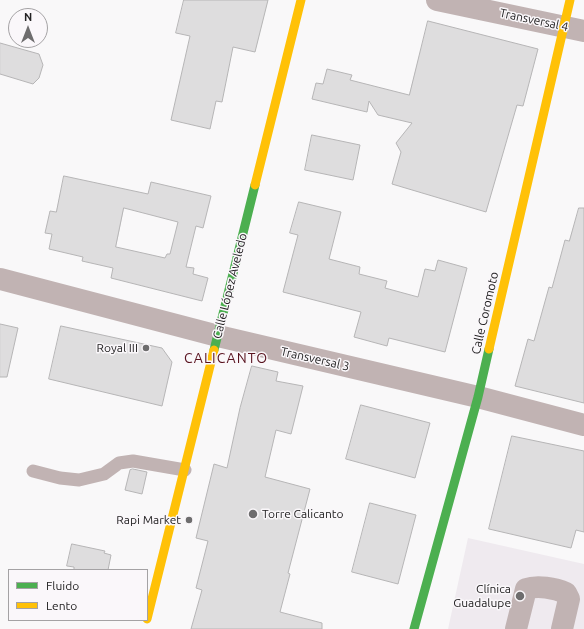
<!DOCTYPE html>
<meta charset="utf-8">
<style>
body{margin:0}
#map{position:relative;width:584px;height:629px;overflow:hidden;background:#f9f8f9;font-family:Ubuntu,sans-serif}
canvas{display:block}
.legend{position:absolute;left:8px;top:569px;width:140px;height:52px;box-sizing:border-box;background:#faf7fa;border:1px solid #a4a2a4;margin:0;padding:5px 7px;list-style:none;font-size:12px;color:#232223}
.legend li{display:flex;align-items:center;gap:8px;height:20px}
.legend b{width:20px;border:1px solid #a4a2a4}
.north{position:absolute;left:8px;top:8px;width:40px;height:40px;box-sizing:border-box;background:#faf7fa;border:1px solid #a4a2a4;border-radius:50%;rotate:0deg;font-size:11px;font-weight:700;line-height:16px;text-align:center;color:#232223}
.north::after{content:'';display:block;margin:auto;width:14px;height:18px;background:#6e6d6e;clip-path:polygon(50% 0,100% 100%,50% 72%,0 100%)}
</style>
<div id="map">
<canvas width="584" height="629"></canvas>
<ul class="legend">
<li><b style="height:5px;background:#4caf50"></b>Fluido</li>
<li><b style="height:5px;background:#ffc107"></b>Lento</li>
</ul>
<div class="north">N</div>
</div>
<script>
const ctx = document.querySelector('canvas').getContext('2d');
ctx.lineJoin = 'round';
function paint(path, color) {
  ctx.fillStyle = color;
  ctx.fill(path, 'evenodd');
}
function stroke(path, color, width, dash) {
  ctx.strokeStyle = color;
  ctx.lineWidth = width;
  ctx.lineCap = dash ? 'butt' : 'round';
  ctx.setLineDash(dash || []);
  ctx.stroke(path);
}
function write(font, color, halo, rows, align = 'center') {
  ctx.font = font + ' Ubuntu,sans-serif';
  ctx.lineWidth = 3;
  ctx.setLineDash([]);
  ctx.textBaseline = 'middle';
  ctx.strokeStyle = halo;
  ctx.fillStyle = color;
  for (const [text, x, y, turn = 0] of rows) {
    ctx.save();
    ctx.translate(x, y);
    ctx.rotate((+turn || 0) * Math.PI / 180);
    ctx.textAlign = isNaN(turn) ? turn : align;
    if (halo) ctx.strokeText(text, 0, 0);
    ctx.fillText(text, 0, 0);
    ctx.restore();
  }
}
paint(new Path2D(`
 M468,538l116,26v65h-136z`), '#efeaef');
const building = new Path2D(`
 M184,0h84l-13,52 -22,-5 -11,55 -6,-1 -6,28 -39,-9 19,-84 -14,-3z
 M428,21l110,28 -15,57 -6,-1 -31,107 -94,-28 9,-32 -5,-9 16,-20 -34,-8 -9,-14 -2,11 -55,-13 4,-16 7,1 4,-15 25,6 -2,5 59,15z
 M0,43l39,11 4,11 -4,13 -6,6 -33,-10z
 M312,135l48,10 -7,35 -48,-10z
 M64,176l84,18 3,-12 60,14 -8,32 -7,-2 -10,41 8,1 -1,6 15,4 -6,23 -91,-23 2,-10 -31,-7 1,-4 -34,-8 3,-15 -7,-1 5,-22 6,1zM124,208l54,14 -8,32h-3l-2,4 -49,-11z
 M299,202l42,10 -12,47 31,8 -1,7 28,7 -2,7 33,9 7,-28 10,2 3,-11 29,8 -22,84 -56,-14 -2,8 -33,-9 7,-25 -78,-20 15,-57 -8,-2z
 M579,208h5v195l-69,-17 13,-47 6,2 15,-54 3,1 13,-48 4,1z
 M0,324l18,4 -11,49h-7z
 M61,326l101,22 10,14 -10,44 -113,-27z
 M252,366l26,6 -2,9 27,5 -12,48 -15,-4 -11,47 45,12 -22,84 2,1 -10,38 42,11v6h-131l11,-39 -6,-2 12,-47 -12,-3 18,-74 13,4 13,-60z
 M361,405l69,18 -15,55 -69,-19z
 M512,436l72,15v81l-8,-2 -5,18 -82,-19z
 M133,469l14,3 -5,22 -17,-4 5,-20z
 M370,503l46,12 -18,69 -46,-12z
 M72,544l33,7 -1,2 7,2 -3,15h-34v-3l-7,-1z`);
paint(building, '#deddde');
stroke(building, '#b6b5b6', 1);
stroke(new Path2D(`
 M33,471l27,7 19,2 25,-6 15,-11 14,-2 52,9`), '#c1b3b3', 13);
stroke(new Path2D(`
 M437,0l147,31
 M0,279l218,57 260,61 106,28
 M516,629l10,-40c11,-4 29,-1 40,4l3,6 -7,30`), '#c1b3b3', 22);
stroke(new Path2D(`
 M214,350l41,-165
 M414,629l64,-232 11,-48`), '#4caf50', 9);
stroke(new Path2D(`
 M255,185l46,-185
 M489,349l81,-349
 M147,619l67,-269`), '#ffc107', 9);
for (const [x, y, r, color] of [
 [146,348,4,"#6e6d6e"],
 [253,514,5,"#6e6d6e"],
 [189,520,4,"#6e6d6e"],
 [520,596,5,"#6e6d6e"]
]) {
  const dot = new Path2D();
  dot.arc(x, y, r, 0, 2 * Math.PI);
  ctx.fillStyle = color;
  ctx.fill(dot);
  stroke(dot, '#faf7fa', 1.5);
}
write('12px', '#232223', '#faf7fa', [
 ["Transversal 4",534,20,12],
 ["Calle López Aveledo",230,286,-76],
 ["Calle Coromoto",485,313,-77],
 ["Transversal 3",315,359,13]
]);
write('12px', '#232223', '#faf7fa', [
 ["Royal III",138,348],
 ["Torre Calicanto",262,514,"left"],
 ["Rapi Market",181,520],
 ["Clínica",511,589],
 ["Guadalupe",511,603]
], 'right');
ctx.letterSpacing = '1px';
write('14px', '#58131e', '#faf7fa', [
 ["CALICANTO",226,358]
]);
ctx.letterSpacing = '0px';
</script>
